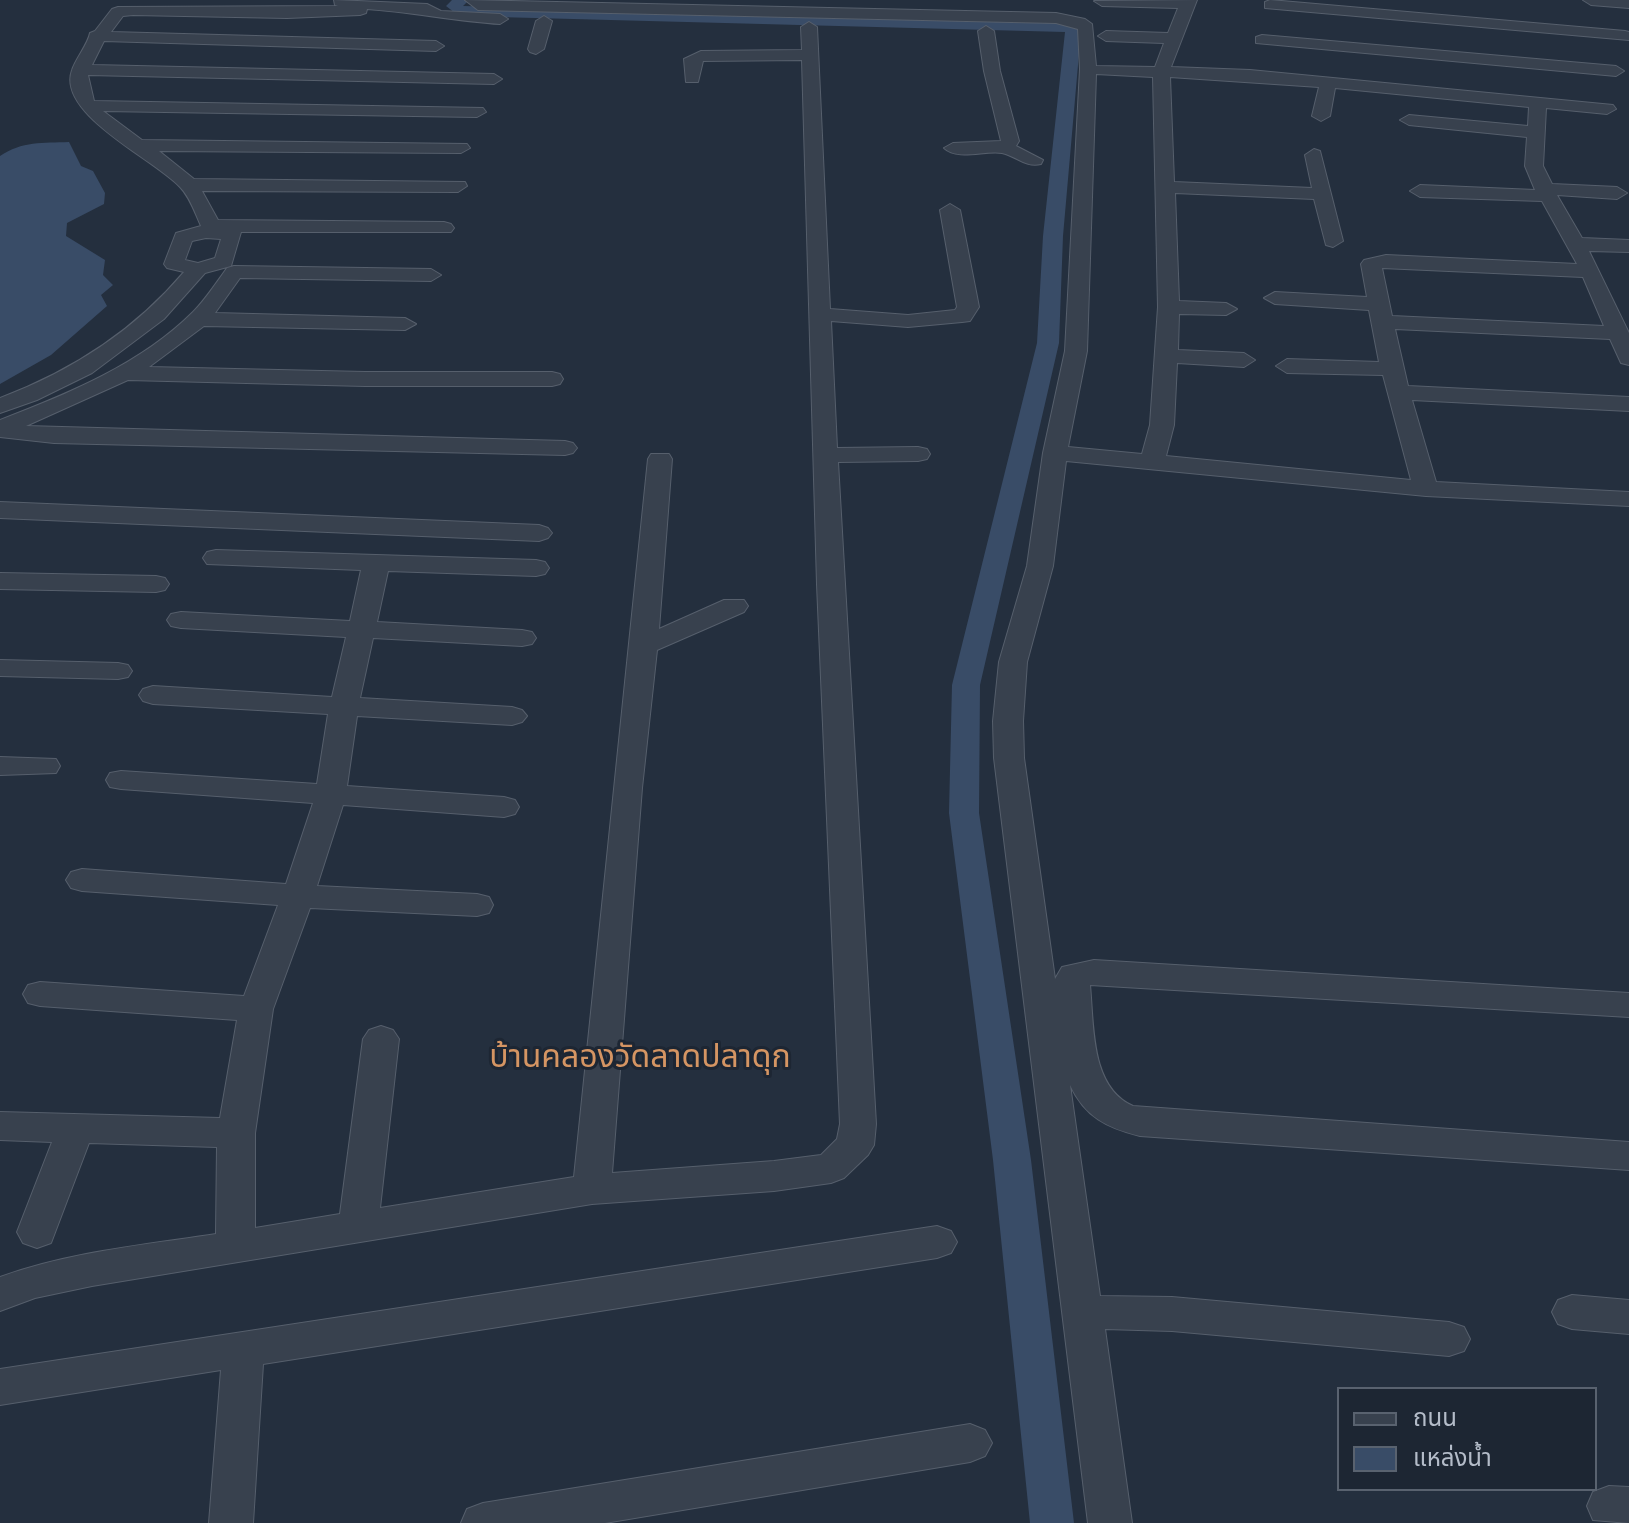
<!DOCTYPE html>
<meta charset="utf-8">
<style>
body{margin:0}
#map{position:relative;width:1629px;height:1523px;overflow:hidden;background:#242f3e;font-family:"Space Grotesk","Noto Sans Thai",sans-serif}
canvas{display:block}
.legend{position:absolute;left:1337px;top:1387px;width:260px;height:104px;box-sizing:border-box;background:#1d2633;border:2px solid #59626f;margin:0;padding:10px 14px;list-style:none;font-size:24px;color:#b4bcc9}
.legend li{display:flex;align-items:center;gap:16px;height:40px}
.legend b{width:40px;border:2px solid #59626f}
</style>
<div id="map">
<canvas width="1629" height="1523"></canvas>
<ul class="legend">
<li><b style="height:10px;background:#38414e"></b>ถนน</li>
<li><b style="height:22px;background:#394c67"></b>แหล่งน้ำ</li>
</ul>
</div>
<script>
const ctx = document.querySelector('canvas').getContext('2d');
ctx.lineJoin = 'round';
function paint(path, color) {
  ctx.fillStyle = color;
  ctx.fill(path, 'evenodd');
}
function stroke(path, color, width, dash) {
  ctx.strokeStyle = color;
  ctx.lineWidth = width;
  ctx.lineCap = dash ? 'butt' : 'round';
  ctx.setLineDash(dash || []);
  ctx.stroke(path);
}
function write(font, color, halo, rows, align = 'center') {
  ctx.font = font + ' "Space Grotesk","Noto Sans Thai",sans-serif';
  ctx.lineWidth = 6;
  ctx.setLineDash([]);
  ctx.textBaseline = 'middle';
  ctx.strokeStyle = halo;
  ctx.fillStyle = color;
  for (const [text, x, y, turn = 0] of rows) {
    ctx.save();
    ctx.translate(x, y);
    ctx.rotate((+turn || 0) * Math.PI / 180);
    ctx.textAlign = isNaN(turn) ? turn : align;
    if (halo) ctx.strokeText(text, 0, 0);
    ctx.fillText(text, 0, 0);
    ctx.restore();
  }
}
paint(new Path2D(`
 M69,142l12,24 12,5 12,22 -1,11 -37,19 -1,13 39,24 -2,15 10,10 -12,10 6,11 -56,49 -51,29v-228c22,-15 43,-13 69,-14z`), '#394c67');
paint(new Path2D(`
 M452,0h17l-6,6 605,16 13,9 -18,205 -4,107 -79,342 -1,128 52,347 43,363h-44l-37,-363 -44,-347 3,-128 85,-342 6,-107 22,-204 -606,-16 -13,-10z`), '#394c67');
const street = new Path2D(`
 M334,0l93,4 14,7 59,3 8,5 -8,5c-46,-3 -88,-12 -133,-15l-1,4 -6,2 -73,3 -154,-3 -10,1 -12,16 325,9 8,5 -8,5 -332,-10 -12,24 402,9 8,5 -8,5 -406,-9 6,26 389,7 3,4 -9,5 -374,-6 39,29 325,4 3,4 -9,5 -302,-2 35,28 271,3 2,4 -9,6 -256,-1 16,29 226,2 7,2 3,4 -3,4h-210l-10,34 -26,7 -41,46 -72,54 -55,27 -37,13v-15c72,-27 134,-67 184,-126l-17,-4 -3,-4 12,-31 25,-7c-6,-13 -11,-29 -21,-39 -26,-28 -124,-73 -108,-117 4,-12 16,-26 18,-37l5,-2 17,-22 6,-2 220,-1 -3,-1zM206,238l15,1 -6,19 -17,5 -13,-3 7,-19z
 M465,0l591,13 29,6 7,5 4,42 59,1 9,-24 -58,-2 -8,-5 8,-5 62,2 10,-25 -76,-2 -8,-5 103,-1 -26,67 79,3 363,35 3,4 -9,5 -61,-6 -3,58 9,18 65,3 10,6 -10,6 -60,-4 25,43 47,2v12l-40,-1 40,82v32l-8,-2 -11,-24 -215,-10 13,57 221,11v14l-217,-11 24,82 193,10v14l-203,-10 -360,-35 -13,105 -26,96 -4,59 1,37 31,221 7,-12 32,-7 535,33v24l-539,-32c4,40 0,102 43,121l496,36v28l-489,-34c-33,-8 -55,-19 -70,-51l30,211 72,1 277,25 15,5 6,12 -6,12 -15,5 -277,-25 -67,-2 27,194h-44l-94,-765 -1,-37 6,-59 28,-96 16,-113 22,-102 15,-282 -2,-40 -22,-6 -578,-13zM1096,74l57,3 5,230 -8,118 -8,29 -74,-7 19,-96zM1170,77l149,10 -7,29 9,5 9,-5 5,-28 194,19 -1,19 -119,-11 -9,5 9,5 118,12 -2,29 10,24 -115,-5 -10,6 10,6 122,4 35,63 -191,-9 -22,5 -3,4 6,33 -92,-5 -11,6 11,6 94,6 10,52 -92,-3 -11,7 11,7 96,2 28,105 -245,-24 8,-31 3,-62 67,4 11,-7 -11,-7 -66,-3 1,-36 47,1 11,-6 -11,-6 -47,-2 -4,-108 139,6 12,46 7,2 10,-6 -23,-90 -6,-2 -9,6 7,33 -138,-6zM1382,268l201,9 21,49 -212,-10z
 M1270,0l355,31 4,1v8l-364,-32v-6z
 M1583,0h46v8l-38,-3z
 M544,16l8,5 -8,28 -8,5 -6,-2 -2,-3 8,-28z
 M809,22l8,5 13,282 78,6 47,-5 2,-3 -17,-97 10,-6 10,6 19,97 -9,14 -8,1 -54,5 -77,-6 6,127 81,-1 9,2 3,5 -3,5 -9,2 -80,1 38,662 -2,21 -6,10 -24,23 -13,5 -57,8 -182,13 -500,82 -57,12 -35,13v-34c69,-25 144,-32 216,-43l1,-87 -128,-4 -38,100 -14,5 -14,-5 -6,-11 35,-90 -52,-2v-28l220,6 17,-98 -197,-14 -12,-3 -5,-9 5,-9 12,-3 204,14 34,-91 -196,-14 -11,-3 -5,-8 5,-8 11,-3 204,15 27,-81 -192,-14 -11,-2 -4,-7 4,-7 11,-2 196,13 11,-70 -175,-10 -10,-3 -4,-6 4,-6 10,-3 179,11 14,-60 -165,-9 -10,-2 -4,-6 4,-6 10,-2 169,9 11,-51 -154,-6 -4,-6 4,-6 9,-2 320,10 9,2 4,6 -4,6 -9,2 -148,-5 -11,51 145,8 10,2 4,6 -4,6 -10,2 -149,-8 -13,60 152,9 10,3 5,6 -5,6 -10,3 -155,-9 -10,70 157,11 11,3 4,7 -4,7 -11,3 -161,-12 -26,81 160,8 12,3 4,8 -4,8 -12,3 -167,-8 -37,101 -18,124v95l85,-14 23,-175 6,-9 12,-4 12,4 6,9 -19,169 194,-31 74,-718 3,-5h18l3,5 -13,170 65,-29h20l4,6 -4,6 -87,38 -15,138 -30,385 162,-12 47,-6 16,-16 3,-15 -23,-540 -15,-524 -99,1 -5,21h-12l-2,-23 17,-8 101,-1 -1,-23z
 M986,26l8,5 6,40 19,70 -3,5 27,14 -2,4c-15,4 -25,-8 -39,-11 -17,-3 -44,8 -58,-5l9,-5 48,-2 -17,-70 -6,-40z
 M1262,35l354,31 8,5 -8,5 -360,-33v-6z
 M234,266l197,3 10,6 -10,6 -191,-3 -25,35 190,5 11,6 -11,6 -201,-4 -55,41 216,5h187l8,2 3,5 -3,5 -8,2h-187l-237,-6 -102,46 539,15 8,2 4,5 -4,5 -8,2 -511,-12 -54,-6v-17c68,-26 141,-56 193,-108 13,-13 23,-29 34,-44z
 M0,502l539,23 9,3 4,5 -4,5 -9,3 -539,-23z
 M0,573l156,3 9,2 4,6 -4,6 -9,2 -156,-3z
 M0,660l118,3 10,2 4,6 -4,6 -10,2 -118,-3z
 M0,757l56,2 4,7 -4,7 -56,2z
 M937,1226l14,5 6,11 -6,11 -14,5 -674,106 -10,159h-44l12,-153 -221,35v-36z
 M1572,1295l57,5v34l-57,-5 -14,-5 -6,-12 6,-12z
 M970,1424l15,6 7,13 -7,13 -15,6 -365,61h-144l6,-14 16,-6z
 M1609,1486l20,1v36l-36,-3 -6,-14 6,-14z`);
stroke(street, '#565f6c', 2);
paint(street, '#38414e');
write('32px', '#d59563', '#1d2633', [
 ["บ้านคลองวัดลาดปลาดุก",640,1058]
]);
</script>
